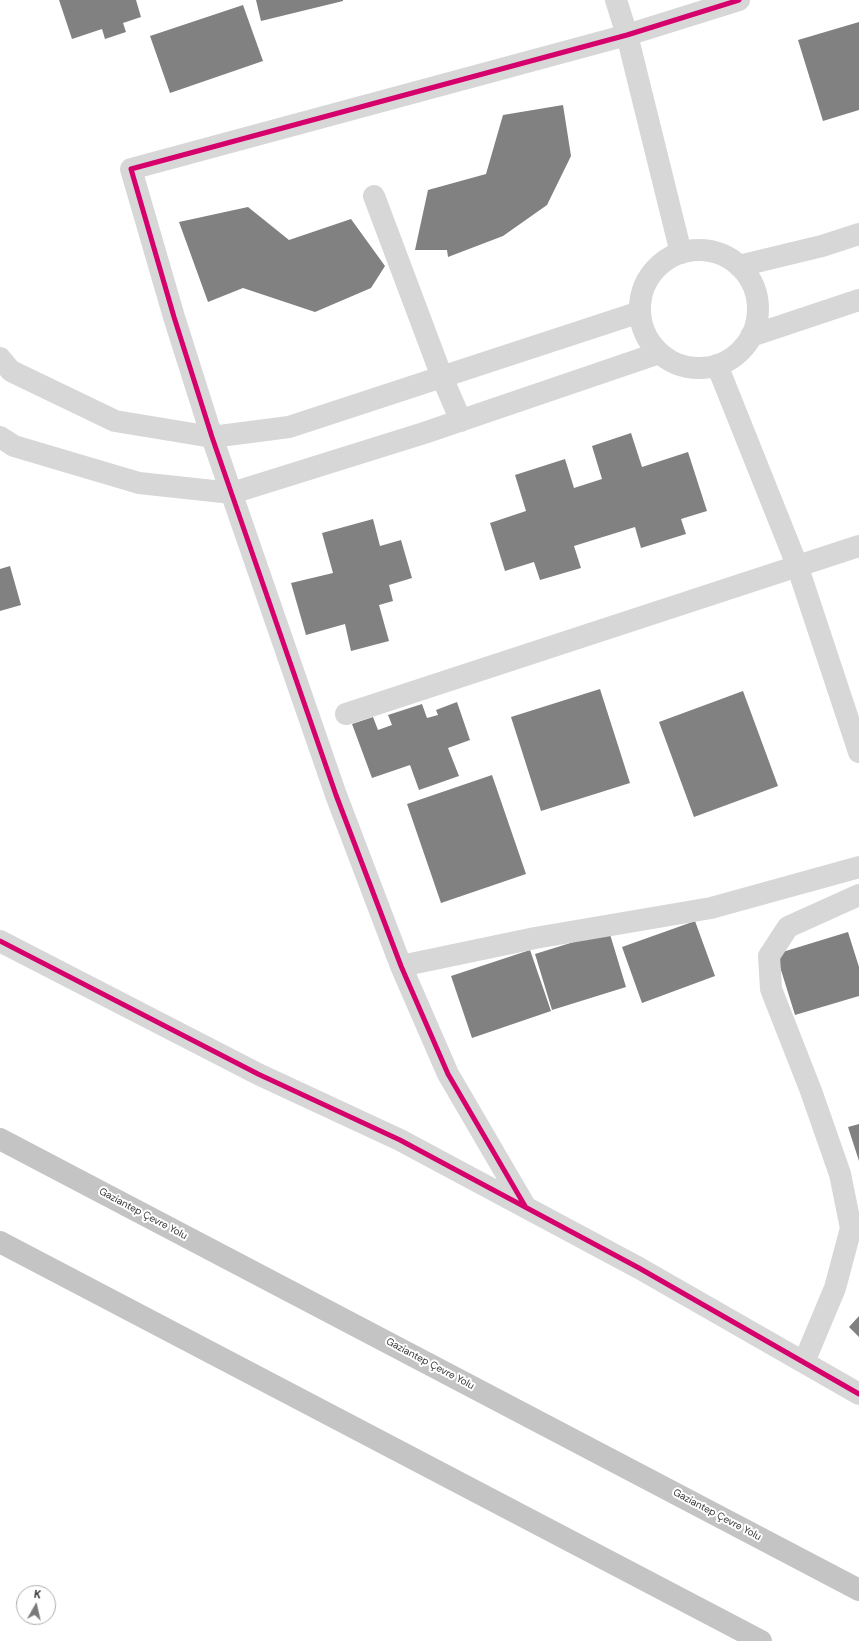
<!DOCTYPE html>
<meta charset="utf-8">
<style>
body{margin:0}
#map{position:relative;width:859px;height:1641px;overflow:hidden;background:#fff;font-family:"DM Sans",sans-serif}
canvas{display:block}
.north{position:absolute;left:16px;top:1585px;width:40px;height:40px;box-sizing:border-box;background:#fff;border:1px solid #adadad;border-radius:50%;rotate:8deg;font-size:11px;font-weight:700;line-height:16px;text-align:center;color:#333}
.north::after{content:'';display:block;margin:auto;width:14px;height:18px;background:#7a7a7a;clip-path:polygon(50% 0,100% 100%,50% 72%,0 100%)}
</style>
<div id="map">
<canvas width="859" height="1641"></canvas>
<div class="north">K</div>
</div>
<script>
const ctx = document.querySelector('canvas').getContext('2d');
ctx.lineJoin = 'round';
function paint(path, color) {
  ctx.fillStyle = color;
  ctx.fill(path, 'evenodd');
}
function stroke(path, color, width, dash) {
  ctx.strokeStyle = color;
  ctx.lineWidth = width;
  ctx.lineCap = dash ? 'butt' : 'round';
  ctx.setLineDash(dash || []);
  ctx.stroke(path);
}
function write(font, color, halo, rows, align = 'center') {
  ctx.font = font + ' "DM Sans",sans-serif';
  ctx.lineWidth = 4;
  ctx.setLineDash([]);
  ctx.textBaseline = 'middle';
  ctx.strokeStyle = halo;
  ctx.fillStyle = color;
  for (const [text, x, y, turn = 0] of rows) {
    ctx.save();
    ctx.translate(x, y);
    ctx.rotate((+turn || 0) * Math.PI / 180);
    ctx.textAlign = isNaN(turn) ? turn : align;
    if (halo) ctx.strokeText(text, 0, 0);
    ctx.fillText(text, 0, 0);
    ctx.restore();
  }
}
paint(new Path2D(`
 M59,0h77l5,17 -18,6 3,9 -21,7 -3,-10 -30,10z
 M256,0h87v1l-82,20z
 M243,5l20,56 -93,32 -20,-57z
 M859,22v88l-36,11 -25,-81z
 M563,105l8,51 -24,49 -44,31 -55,21 -1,-7h-32l13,-60 58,-16 17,-59z
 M248,207l41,33 62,-21 34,47 -14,22 -56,24 -72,-24 -35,14 -29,-80z
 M631,433l11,34 46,-15 19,59 -26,8 5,15 -45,14 -6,-21 -61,19 7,22 -41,12 -6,-18 -29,9 -15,-48 36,-12 -11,-36 50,-16 9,29 28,-9 -10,-33z
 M373,519l7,27 21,-6 11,38 -23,7 4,16 -14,4 10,36 -38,10 -6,-27 -39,11 -15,-52 42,-10 -11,-40z
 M10,566l11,39 -21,6v-42z
 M600,689l30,94 -89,28 -30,-94z
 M743,691l35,95 -84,31 -35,-95z
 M457,702l13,38 -22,8 11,28 -40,14 -9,-25 -38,13 -20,-54 21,-7 5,13 14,-5 -4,-10 34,-11 5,14 11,-3 -2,-5z
 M492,775l34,99 -85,29 -34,-99z
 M695,921l20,55 -73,27 -20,-56z
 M609,931l17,56 -74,23 -17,-56z
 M848,932l11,35v29l-64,19 -19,-61z
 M530,950l21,61 -79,27 -21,-62z
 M859,1124v37l-11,-34z
 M859,1316v21l-10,-10z`), '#818181');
stroke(new Path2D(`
 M616,0l11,35 54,218
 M374,196l68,181 19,44
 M640 309a59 59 0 1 1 118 0a59 59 0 1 1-118 0Z
 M739,266l83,-20 37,-12
 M751,336l108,-36
 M0,358l11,13 104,50 97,16 77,-10 351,-115
 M717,365l80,200 62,187
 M0,437l14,9 125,37 93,10 192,-60 235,-80
 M346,714l513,-168
 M0,941l258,133 142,66 239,128 220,126
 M401,966l134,-28 176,-30 148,-41
 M525,1206l-77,-132 -47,-108 -65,-171 -124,-358 -38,-120 -43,-148 496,-134 112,-35
 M804,1362l31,-74 16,-60 -11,-54 -29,-83 -40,-102 -2,-33 19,-29 71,-32`), '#d7d7d7', 22);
stroke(new Path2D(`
 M0,1139l859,451
 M0,1242l761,399`), '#c4c4c4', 22);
stroke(new Path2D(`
 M0,941l258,133 142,66 239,128 220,126
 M525,1206l-77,-132 -47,-108 -65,-171 -124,-358 -38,-120 -43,-148 496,-134 112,-35`), '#d6006c', 5);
write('10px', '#333', '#fff', [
 ["Gaziantep Çevre Yolu",143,1214,28],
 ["Gaziantep Çevre Yolu",430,1364,28],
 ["Gaziantep Çevre Yolu",717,1515,28]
]);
</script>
